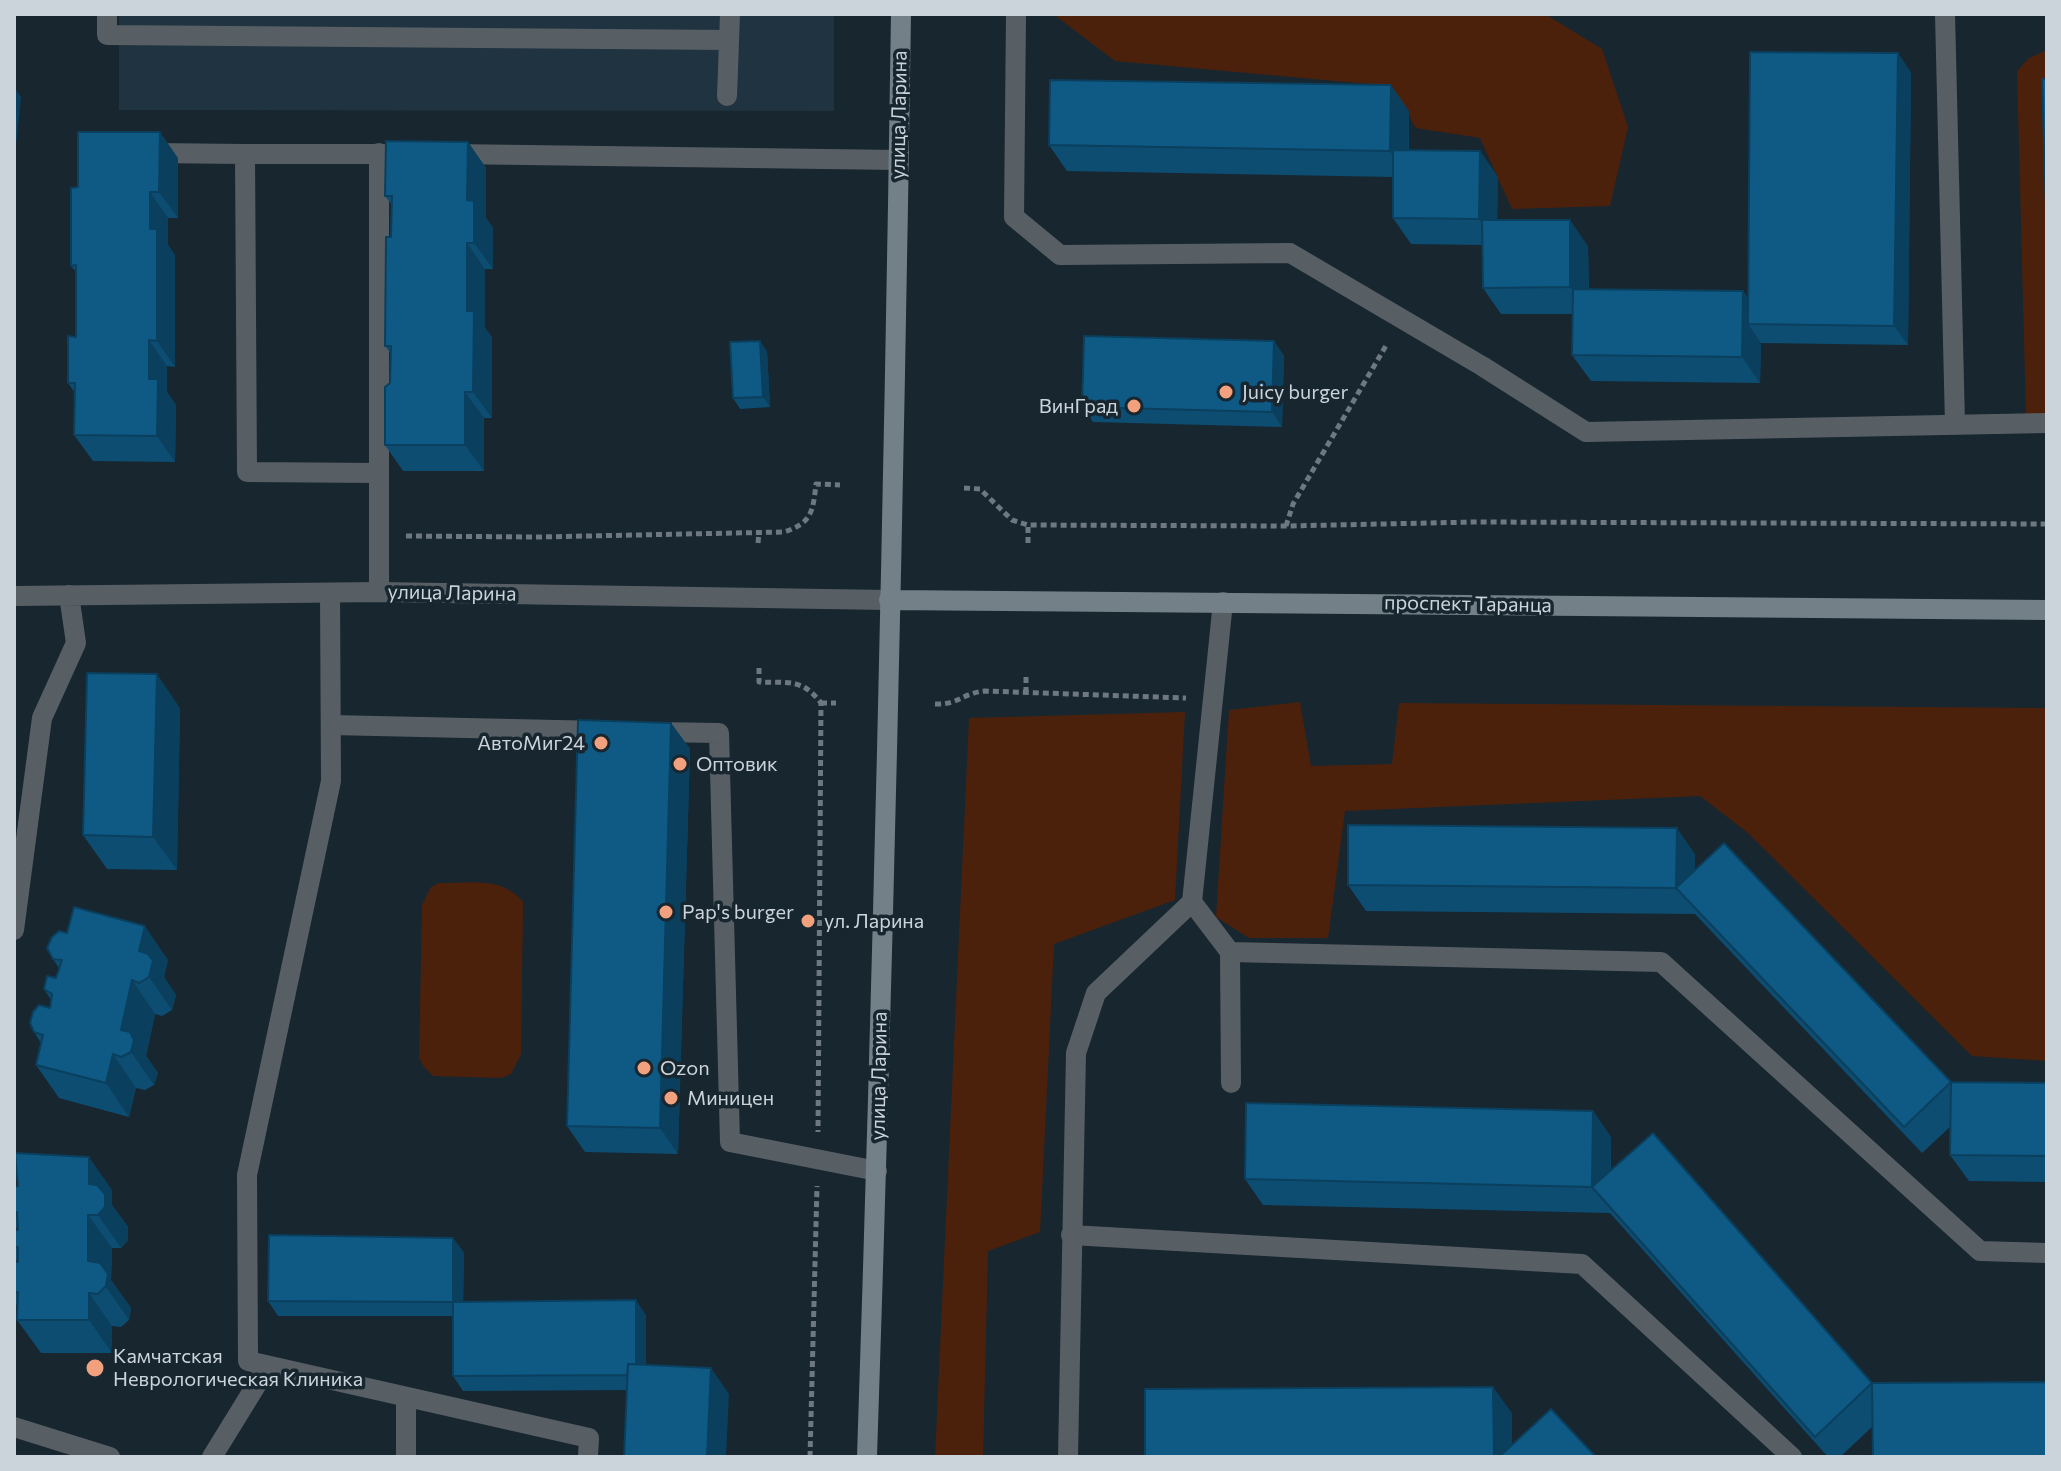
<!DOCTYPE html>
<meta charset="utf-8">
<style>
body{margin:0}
#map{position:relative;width:2061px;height:1471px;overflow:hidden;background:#182630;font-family:Commissioner,sans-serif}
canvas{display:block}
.frame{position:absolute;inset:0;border:16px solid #cbd4db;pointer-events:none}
</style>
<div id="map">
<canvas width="2061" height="1471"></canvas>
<div class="frame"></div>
</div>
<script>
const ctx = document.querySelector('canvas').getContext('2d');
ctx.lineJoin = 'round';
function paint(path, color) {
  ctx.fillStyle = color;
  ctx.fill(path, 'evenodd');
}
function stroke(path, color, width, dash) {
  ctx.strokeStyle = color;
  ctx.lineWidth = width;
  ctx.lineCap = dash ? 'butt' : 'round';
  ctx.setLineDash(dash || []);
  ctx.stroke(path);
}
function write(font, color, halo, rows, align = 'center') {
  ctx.font = font + ' Commissioner,sans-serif';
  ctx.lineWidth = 7;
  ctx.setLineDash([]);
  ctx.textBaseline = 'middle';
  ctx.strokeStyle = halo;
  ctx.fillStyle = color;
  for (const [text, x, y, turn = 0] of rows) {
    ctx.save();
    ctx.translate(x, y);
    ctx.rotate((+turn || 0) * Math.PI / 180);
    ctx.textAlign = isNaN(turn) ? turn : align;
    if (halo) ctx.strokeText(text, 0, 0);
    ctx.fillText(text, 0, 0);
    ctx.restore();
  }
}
paint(new Path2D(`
 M119,14h715v97l-715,-1z`), '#1f3340');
paint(new Path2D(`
 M1053,14h492l57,35 26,78 -18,79 -98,3 -32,-71 -64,-10 -25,-42 -276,-25z
 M2047,50v367h-21l-9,-346 12,-13z
 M1300,702l11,64 81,-2 7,-61 648,5v353l-75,-5 -224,-223 -48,-37 -355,15 -17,127h-79l-33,-21 13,-207z
 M1185,712l-10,188 -121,44 -14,288 -52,19 -5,206h-48l34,-739z
 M439,883c30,0 64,-7 84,19l-2,152 -10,20 -10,4 -68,-2 -9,-9 -5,-9 3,-153 9,-18z`), '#4c210c');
stroke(new Path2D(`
 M964,488l16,1 32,31 16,5 258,1 190,-4 571,2
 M1286,526l7,-22 94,-160
 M406,536l132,1 246,-5c28,-9 29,-21 32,-48l24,1
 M758,543l1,-10
 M1028,543v-18
 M759,668v14c29,1 43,-4 62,21l-3,429
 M1026,693v-19
 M821,703h15
 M935,704c24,1 27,-11 50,-13l201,7
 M810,1457l7,-271`), '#6d7881', 5, [6, 4]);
stroke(new Path2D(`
 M107,14v21l622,5
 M1016,14l-2,203 46,38 230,-2 192,113 104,66 461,-9
 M727,96l3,-82
 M150,153l95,1 2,318 131,1
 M379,153v439
 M245,154h166
 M451,154l448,6
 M330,593l1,188 -84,394 1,186 341,77 -1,19
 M331,725l271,6
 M654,732l65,1 11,409 147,29
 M1192,902l38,50
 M1231,1083l-1,-131 431,10 319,289 67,2
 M1071,1235l511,29 210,193
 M14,1427l96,30
 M212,1457l56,-91
 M406,1457v-60
 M1068,1457l8,-404 20,-60 96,-91 31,-300`), '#585f64', 20);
stroke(new Path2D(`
 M1945,14l10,410
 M14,596l365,-4 510,8
 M14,930l28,-212 34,-75 -7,-48`), '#585f64', 20);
stroke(new Path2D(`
 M889,600l1158,10
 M867,1457c16,-481 27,-962 34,-1443`), '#748088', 20);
paint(new Path2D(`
 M1911,72l-3,273 -147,-2 -1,40 -169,-2 -19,-26 1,-41h-72l-18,-26 -1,-43 -71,-1 -18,-26v-41l-326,-6 -18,-26 360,-34v39l71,1 18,26 -1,43 91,26 1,43 154,2 5,7z
 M468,142l18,26v50l7,10v41h-8v59l7,9v81h-8v53h-81l-18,-26 5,-62 1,-29 -6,-8 7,-141 -7,-9z
 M178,158v60h-10v27l7,10v112l-8,-1v26l9,13 -1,57 -82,-1 -19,-26 1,-42 -7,-10 8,-46v-65l-5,-6 7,-79z
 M1274,341l10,15 -2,71 -189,-5 -11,-15z
 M767,351l3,56 -30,2 -7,-11z
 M180,708l-3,162 -70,-1 -24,-34z
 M671,723l19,26 -12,405 -93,-2 -18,-26z
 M1695,854v16l256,212 96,1v99l-78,-1 -19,-26 1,-29 -29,27 -227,-239 -329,-3 -18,-26z
 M53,959l115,1 -4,17 12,18 -4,15 -10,6 -7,-2 -9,42 12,17 -4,12 -9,5 -9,-2 -7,29 -70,-19 -23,-33 5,-22 -7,-11 16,-24 1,-8 -7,-11 12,-11 3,-10z
 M1593,1111l18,26v33l261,213 1,43 -33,31h-12l-218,-244 -347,-8 -18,-26z
 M14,1187l98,3v15l16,22v13l-7,8h-9l-1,32 20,28 -2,12 -8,7 -9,-1v27h-71l-24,-33 1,-13 -4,-5v-40h4l-4,-5v-27h4l-4,-6z
 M453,1238l11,15 -1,49 183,13v50l83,29 -102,-4 -164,1 -10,-15v-60h-175l-10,-15z`), '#0d4d72');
paint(new Path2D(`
 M1898,53l13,19 -3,273 -14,-19z
 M1391,85l18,26 -1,66 -18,-26z
 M14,87l7,10 -7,68z
 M160,132l18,26v60l-19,-26z
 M468,142l18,26v50l7,10v41l-19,-26 -7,-43z
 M1480,151l18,26 -1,68 -18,-26z
 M150,192l18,26v27l7,10v112l-18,-26 -7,-112z
 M1570,220l18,26 1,67 -19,-26z
 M467,243l18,26v59l7,9v81l-19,-26 -6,-81z
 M1743,291l18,26 -13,7 13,19 -1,40 -18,-26z
 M149,340l18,26v26l9,13 -1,57 -18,-26 -8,-57z
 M760,341l7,10 3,56 -7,-10z
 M1274,341l10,15 -2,71 -10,-15z
 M465,392l19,26v53l-19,-26z
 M157,674l23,34 -3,162 -24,-33z
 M671,723l19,26 -12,405 -18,-26z
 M1677,828l18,26v53l-19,-19 19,26 -19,-26z
 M145,926l23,34 -4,17 12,18 -4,15 -23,-33 -10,-26z
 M132,980l23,34 -9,42 12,17 -4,12 -23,-33 -10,-22z
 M113,1054l23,34 -7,29 -23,-34z
 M1593,1111l18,26 -1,70 -18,-20z
 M89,1157l23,33v15l16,22v13l-7,8 -23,-33 -9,-31z
 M88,1215l24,33 -1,32 20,28 -2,12 -41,-59z
 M453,1238l11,15 -1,63 -10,-14z
 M89,1293l23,33v27l-23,-33z
 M636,1300l10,15v75l-10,-15z
 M711,1368l18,26 -3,63h-19z
 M1493,1387l19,26v44h-18z`), '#0a3f5d');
const building = new Path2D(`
 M1750,52l148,1 -4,273 -146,-2z
 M2042,79h5v127h-1z
 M1050,80l341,5 -1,66 -341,-6z
 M78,132h82l-1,60h-9v37h7v112l-8,-1v39h9l-1,57 -83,-1 1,-52h-7v-47l8,1v-72l-5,1v-78l7,-1z
 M386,141l82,1 -1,58 7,1v42h-7v68h7l-1,81h-8v53h-80v-58l5,-4 1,-37h-6l1,-109h5l1,-41h-7z
 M1393,150l87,1 -1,68 -86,-1z
 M1482,220h88v67l-87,1z
 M1573,289l170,2 -1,66 -170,-2z
 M1084,336l190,5 -2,71 -190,-5z
 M760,341l3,56 -30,1 -3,-56z
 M87,673l70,1 -4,163 -70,-2z
 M578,720l93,3 -11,405 -93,-2z
 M1348,825l329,3 -1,60 -328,-3z
 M1724,843l227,239 -47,45 -228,-239z
 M74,907l71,19 -6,25 9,3 5,7 -4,16 -10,6 -7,-3 -11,50 9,2 4,8 -3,12 -10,5 -8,-3 -7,29 -70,-18 7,-30 -9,-3 -4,-9 3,-11 6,-7 11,3 2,-14 -8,-5 3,-13 9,2 6,-18 -9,-1 -6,-11 5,-11 7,-6 8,2z
 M1951,1082l96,1v73l-97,-1z
 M1246,1103l347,8 -1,76 -347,-8z
 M1653,1133l219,250 -57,54 -223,-250z
 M15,1153l74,4v27l8,1 8,9v13l-7,8h-10v46l12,2 8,11 -2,12 -8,8 -9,-1v27h-72l1,-28h-4v-30h4v-15l-4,1v-18h4l-1,-18 -3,1v-26l4,-1z
 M269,1235l184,3v64l183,-2v64h-8l-1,11 -174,1v-74l-185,-1z
 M628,1364l83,4 -4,89h-83z
 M2047,1382v75h-174l-1,-74z
 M1493,1387l1,70h-349v-68z
 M1551,1409l45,48h-97z
 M14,1456l46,1h-46z`);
paint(building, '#0f5a85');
stroke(building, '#0a3f5d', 2);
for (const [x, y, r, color] of [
 [1226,392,8,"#f2a17e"],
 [1134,406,8,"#f2a17e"],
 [601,743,8,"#f2a17e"],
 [680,764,8,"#f2a17e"],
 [666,912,8,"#f2a17e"],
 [808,921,8,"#f2a17e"],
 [644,1068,8,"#f2a17e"],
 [671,1098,8,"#f2a17e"],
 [95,1368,10,"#f2a17e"]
]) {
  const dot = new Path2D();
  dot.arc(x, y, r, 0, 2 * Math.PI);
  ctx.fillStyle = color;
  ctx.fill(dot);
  stroke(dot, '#182630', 3);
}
write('20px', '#cbd4db', '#182630', [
 ["улица Ларина",899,115,-89],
 ["улица Ларина",452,593,1],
 ["проспект Таранца",1468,604,1],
 ["улица Ларина",879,1076,-89]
]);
write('20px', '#cbd4db', '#182630', [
 ["Juicy burger",1242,392],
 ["ВинГрад",1118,406,"right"],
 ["АвтоМиг24",585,743,"right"],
 ["Оптовик",696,764],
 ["Pap's burger",682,912],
 ["ул. Ларина",824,921],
 ["Ozon",660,1068],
 ["Миницен",687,1098],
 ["Камчатская",113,1356],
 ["Неврологическая Клиника",113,1379]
], 'left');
</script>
